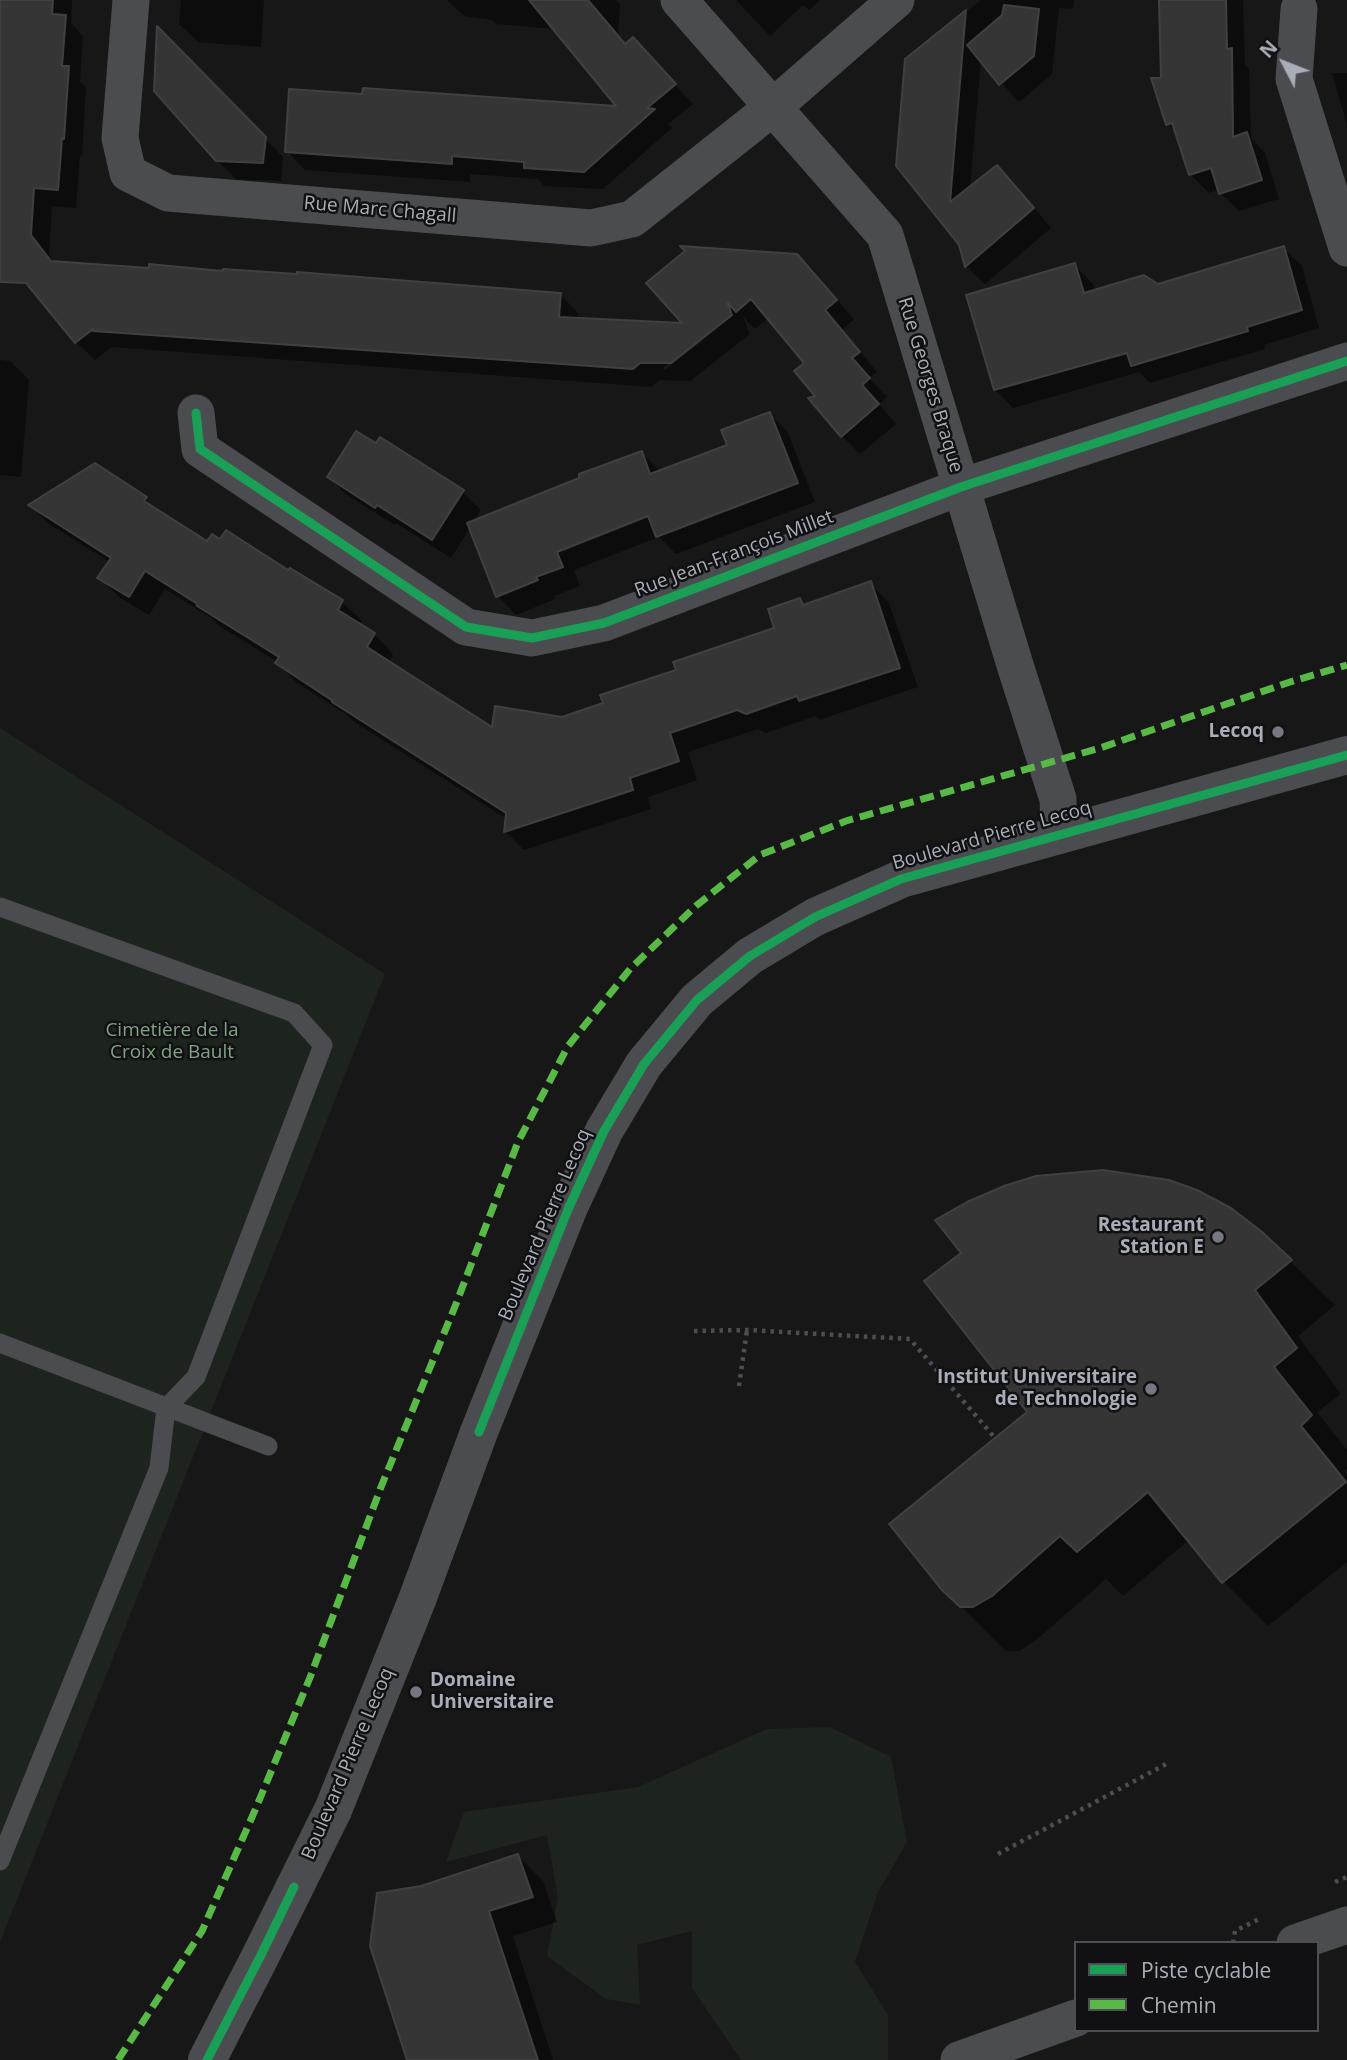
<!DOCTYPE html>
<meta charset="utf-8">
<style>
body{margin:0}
#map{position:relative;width:1347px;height:2060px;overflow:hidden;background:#171717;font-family:"Open Sans",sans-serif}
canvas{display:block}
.legend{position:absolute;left:1074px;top:1941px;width:245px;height:91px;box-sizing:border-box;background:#111113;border:2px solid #4d4f55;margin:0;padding:9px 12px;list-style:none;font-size:21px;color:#a8adb8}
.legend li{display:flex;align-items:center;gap:14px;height:35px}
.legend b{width:35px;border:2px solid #4d4f55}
.north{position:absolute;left:1249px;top:28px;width:70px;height:70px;-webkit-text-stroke:5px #111113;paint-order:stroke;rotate:312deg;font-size:19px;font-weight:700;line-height:28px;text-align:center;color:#a8adb8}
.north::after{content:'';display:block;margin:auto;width:24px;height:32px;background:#a8adb8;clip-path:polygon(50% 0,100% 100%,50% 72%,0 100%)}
</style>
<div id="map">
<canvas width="1347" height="2060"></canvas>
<ul class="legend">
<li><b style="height:9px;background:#1a9f57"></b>Piste cyclable</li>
<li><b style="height:9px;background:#58b947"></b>Chemin</li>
</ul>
<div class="north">N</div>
</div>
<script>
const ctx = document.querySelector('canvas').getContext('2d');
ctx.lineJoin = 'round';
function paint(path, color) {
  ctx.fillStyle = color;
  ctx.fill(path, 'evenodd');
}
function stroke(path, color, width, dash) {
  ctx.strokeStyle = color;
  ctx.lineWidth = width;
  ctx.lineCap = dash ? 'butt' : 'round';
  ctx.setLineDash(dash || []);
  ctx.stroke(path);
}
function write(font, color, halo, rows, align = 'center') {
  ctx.font = font + ' "Open Sans",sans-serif';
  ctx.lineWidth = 5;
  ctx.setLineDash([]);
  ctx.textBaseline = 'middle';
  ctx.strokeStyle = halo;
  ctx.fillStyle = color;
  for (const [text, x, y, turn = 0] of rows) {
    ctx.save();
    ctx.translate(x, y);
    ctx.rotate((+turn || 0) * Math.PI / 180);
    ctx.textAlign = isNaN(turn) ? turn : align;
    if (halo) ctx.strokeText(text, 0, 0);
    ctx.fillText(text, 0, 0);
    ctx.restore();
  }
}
paint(new Path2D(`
 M0,728l385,246 -385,968z
 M830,1727l61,30 16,85 -29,50 -23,70 33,53v45h-147l-49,-72v-57l-55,14 3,60 -34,-6 -59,-43 11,-58 -11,-63 -101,27 18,-50 174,-25 129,-58z`), '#1d241e');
paint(new Path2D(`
 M0,0h72l-1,23 12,13 -3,45 6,6 -4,69h-2l-4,52 -24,-2 -3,49 5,8 506,31 18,19v7l108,5 111,-69 57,63 -12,11 35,42 -8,6 18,19 -8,7 17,20 -36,30 -18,-18 -24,-40 -11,-33 -38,-45 -14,11 -12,-12 7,17 -60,47 -31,-1 -7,7 -540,-40 -17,13 -19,-18 -76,-92zM696,341h6l-37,29 -2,-2z
 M181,0h83l-3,47 -63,-5 -19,-18z
 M447,0h169l4,4 -2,30 9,11 6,-6 60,65 -25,20 4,4 -69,61 -59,-3 -6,-7 -68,-5v8l-165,-12 -18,-19 333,-43 -65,-79 -59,-5 -4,-4 -28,-4z
 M736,0h84l-11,10 -6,-5 -33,31z
 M981,0h93l-1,9 -14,-1 -7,66 -33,28 -38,-42 -11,129 27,-21 19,18 35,42 -66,56 -19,-18 -59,-206z
 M1161,0h82l2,64 4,5 2,69 14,15 14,46 -40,12 -19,-18 -1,-4 -10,4 -19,-19 -13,-41 -10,-9 -4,-45z
 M159,30l124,127 -2,24 -45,-2 -19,-19z
 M1332,73h15v52z
 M1283,248l19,18 17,62 -55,17 1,4 -115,34 -11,-11 -126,36 -18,-19 79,-124 19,19 2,7 63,-5z
 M0,360l10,1 19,19 -8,97 -21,-2z
 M770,414l18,19 27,69 -139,52 -17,-17 -85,33 6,16 -26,10 1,3 -39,16 -18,-19 -27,-70 -20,32 -55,-35 -1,2 -48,-30 -18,-18 133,15 19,18 -7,12 168,-69 19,19 68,-26z
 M145,499l16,15 47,29 81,30 2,-3 51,32 20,19 -3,4 15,9 19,20 -5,9 105,67 69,-11 43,-14 171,-76 23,-29 7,6 64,-23 19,20 29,84 -99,33 -3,-4 -50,17 -8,-4 -70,23 9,28 -49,17 3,12 -127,41 -19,-19 2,-12 -154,-98 -6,-6 -51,-33 -19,-19 1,-1 -60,-37 -5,-6 -48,-30 -16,26 -30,-18 -19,-19 10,-16 -61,-38 -18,-18z
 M1260,1232l75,73 -37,31 43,58 -24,18 30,38v19l-3,2 3,3v88l-79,64 -44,-44 -35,-42 -66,56 -17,-17 -70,61 -17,11h-13l-64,-63z
 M518,1856l25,25 14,41 -44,14 40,124h-144z`), '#0007');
const building = new Path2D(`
 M0,0h53l-1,14 14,1 -4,51h7l-5,73 -2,-1 -4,52 -24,-2 -3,47 20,26 98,7v-4l73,7 1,-2 74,5v-2l264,21 -2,24 123,6 -36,-40 39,-32 -5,-5 117,8 40,46 -12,10 35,42 -8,6 18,20 -8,7 17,19 -38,33 -33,-39 7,-2 -21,-25 10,-8 -53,-64 -15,13 -9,-10 5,13 -61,48h-31l-7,6 -540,-38v-2l-18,14 -49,-60 -26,-1z
 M529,0h59l37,44 8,-7 43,47 -29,24 8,1 -71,63 -60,-4v-6l-72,-6v8l-167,-12 4,-63 73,5 1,-6 253,18z
 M1159,0h67l1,49 5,-1 1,89 14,-5 15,48 -43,14 -8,-26 -22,7 -17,-52 -6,2 -15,-47h10z
 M1004,5l35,4 -5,47 -35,29 -32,-40 35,-30z
 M966,10l-16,192 47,-37 37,43 -69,59 -6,-22 -63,-79 9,-107z
 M157,26l109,111 -3,26 -47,-2 -62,-70z
 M1284,246l18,64 -55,17 1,4 -117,35 -4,-13 -133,37 -28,-95 109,-32 9,30 60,-18 14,9z
 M770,412l28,71 -142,54 -8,-21 -91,36 6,15 -27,10 2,3 -42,17 -29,-74 112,-45v-4l63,-23 8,23 77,-29 -6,-15z
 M356,431l20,12 4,-6 84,53 -32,50 -55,-35 -2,3 -48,-31z
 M95,463l52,34 -3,4 63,40 5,-7 8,5 6,-9 62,40 2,-2 53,32 -5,10 37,23 -8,14 125,80 3,-21 67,11 41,-14 -3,-8 76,-25 -3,-8 101,-34 -6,-19 32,-11 3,7 68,-24 29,87 -101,33 -2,-5 -51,18 -9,-4 -67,23 9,28 -49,17 3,12 -129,42 2,-19 -174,-111 1,-1 -58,-38 4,-6 -82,-51 -1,-3 -51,-32 -16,26 -32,-19 14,-20 -83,-53z
 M1103,1170l66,10 28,10 34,18 30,23 31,29 -37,30 42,58 -23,19 38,48 -11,11 45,56 -124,101 -74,-91 -71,60 -17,-16 -68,60 -19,11h-13l-19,-18 -52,-65 138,-112 -103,-131 37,-28 -26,-33 32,-18 37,-16 32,-10z
 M518,1854l15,43 -44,14 49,149h-131l-37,-114 7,-53 44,-7z`);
paint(building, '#353536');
stroke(building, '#3f4043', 2);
stroke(new Path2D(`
 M694,1331l53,-1 163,9 85,99
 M739,1386l8,-56
 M998,1854l172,-92
 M1335,1882l12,-5
 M1233,1943l2,-12 26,-13`), '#4d4e52', 4.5, [3.5, 5]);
stroke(new Path2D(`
 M0,907l294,106 29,32 -127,332 -30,31 -7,60 -159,393
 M0,1343l268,103`), '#4b4c50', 19);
stroke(new Path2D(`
 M131,0l-11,138 8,35 40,20 423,35 41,-9 140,-111 124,-108
 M679,0l206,235 130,430 43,134 1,35
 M1299,9l-5,70 53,169
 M196,413l4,36 266,178 66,11 72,-15 357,-136 386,-126
 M1295,1943l52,-18
 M959,2060l117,-42`), '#4b4c50', 37);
stroke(new Path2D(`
 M207,2060l54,-105 72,-145 84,-210 62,-168 90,-225 35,-76 40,-67 53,-64 53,-44 65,-39 86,-38 446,-124`), '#4b4c50', 38);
stroke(new Path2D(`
 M118,2060l84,-129 54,-123 55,-133 70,-188 75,-183 62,-162 50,-96 62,-77 67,-64 63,-50 86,-34 254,-73 187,-65 60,-18`), '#58b947', 7, [14, 7]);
stroke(new Path2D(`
 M196,413l4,36 266,178 66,11 72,-15 357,-136 386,-126
 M479,1432l90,-225 35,-76 40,-67 53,-64 53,-44 65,-39 86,-38 446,-124
 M207,2060l54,-105 33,-68`), '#1a9f57', 9);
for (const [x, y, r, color] of [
 [1278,732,7,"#757880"],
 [1218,1237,7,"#757880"],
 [1151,1389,7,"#757880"],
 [416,1692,7,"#757880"]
]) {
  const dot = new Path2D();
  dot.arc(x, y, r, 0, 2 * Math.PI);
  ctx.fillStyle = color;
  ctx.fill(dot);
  stroke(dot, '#111113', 2.5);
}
write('19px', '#a8adb8', '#111113', [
 ["Rue Marc Chagall",380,210,5],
 ["Rue Georges Braque",930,385,73],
 ["Rue Jean-François Millet",734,554,-21],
 ["Boulevard Pierre Lecoq",992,836,-16],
 ["Boulevard Pierre Lecoq",545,1225,-67],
 ["Boulevard Pierre Lecoq",348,1764,-67]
]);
write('bold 19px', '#a8adb8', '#111113', [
 ["Lecoq",1264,732],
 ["Restaurant",1204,1226],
 ["Station E",1204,1248],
 ["Institut Universitaire",1137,1378],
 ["de Technologie",1137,1400],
 ["Domaine",430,1681,"left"],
 ["Universitaire",430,1703,"left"]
], 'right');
write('19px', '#7fa381', '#111113', [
 ["Cimetière de la",172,1031],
 ["Croix de Bault",172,1053]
]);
</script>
